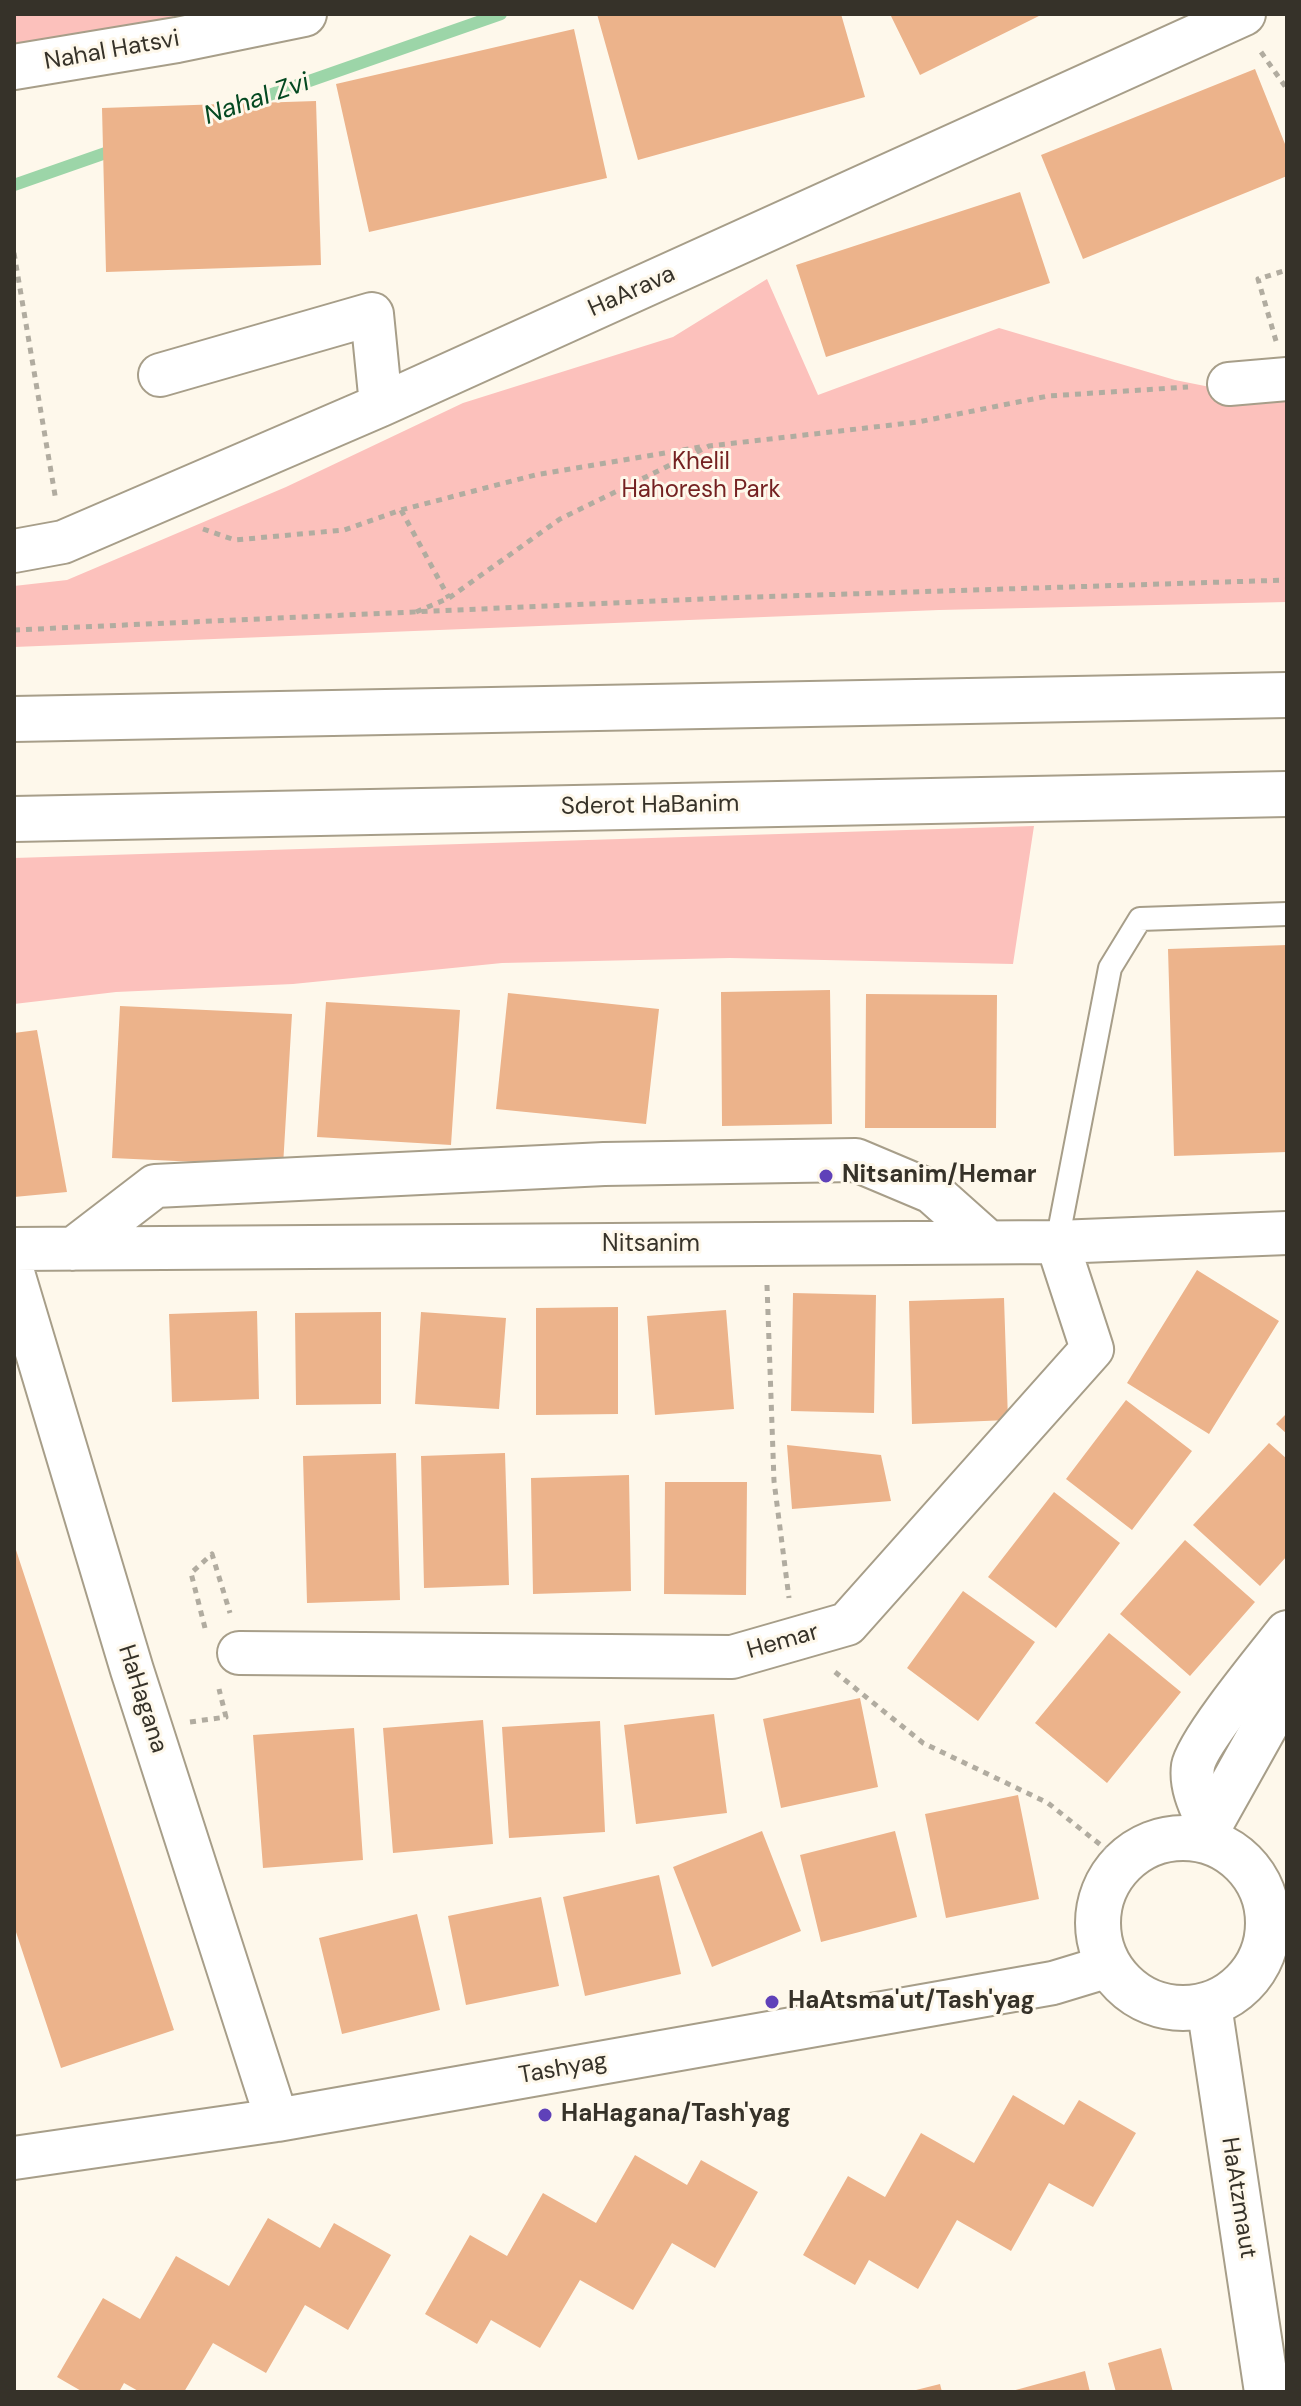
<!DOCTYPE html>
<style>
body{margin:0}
#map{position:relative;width:1301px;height:2406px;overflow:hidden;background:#fef8eb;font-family:"DM Sans",sans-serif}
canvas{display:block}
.frame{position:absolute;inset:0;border:16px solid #363229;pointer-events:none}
</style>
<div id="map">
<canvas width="1301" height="2406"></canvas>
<div class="frame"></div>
</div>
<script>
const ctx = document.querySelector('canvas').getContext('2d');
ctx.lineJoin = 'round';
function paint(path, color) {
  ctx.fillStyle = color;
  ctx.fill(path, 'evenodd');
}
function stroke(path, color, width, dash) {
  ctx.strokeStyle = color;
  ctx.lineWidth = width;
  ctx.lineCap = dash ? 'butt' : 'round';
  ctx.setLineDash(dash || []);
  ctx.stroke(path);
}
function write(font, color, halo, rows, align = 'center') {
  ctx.font = font + ' "DM Sans",sans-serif';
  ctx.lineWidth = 6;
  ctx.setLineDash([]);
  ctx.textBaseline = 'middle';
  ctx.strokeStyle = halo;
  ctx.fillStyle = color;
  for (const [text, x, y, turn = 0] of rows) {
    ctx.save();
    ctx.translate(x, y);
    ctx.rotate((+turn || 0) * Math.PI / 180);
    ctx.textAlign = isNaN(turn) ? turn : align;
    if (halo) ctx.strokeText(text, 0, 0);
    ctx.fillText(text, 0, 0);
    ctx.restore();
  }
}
paint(new Path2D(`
 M14,14h269l-269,49z
 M767,279l51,116 181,-67 176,52 90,18 22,-3v207l-348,8 -925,37v-61l53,-6 219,-93 177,-84 210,-66z
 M1034,826l-21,138 -283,-6 -228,5 -209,21 -177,8 -102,12v-146z`), '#fcc1bc');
stroke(new Path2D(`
 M232,108l269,-94
 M14,185l103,-36`), '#9cd5a8', 12);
paint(new Path2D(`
 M597,14h244l24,83 -227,63z
 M890,14h153l-123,61z
 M574,29l33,149 -238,54 -33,-148z
 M1255,69l32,80v27l-204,83 -42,-104z
 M316,101l5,164 -215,7 -4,-164z
 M1020,192l30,91 -224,74 -30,-92z
 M1287,945v207l-113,4 -6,-207z
 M830,990l2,134 -110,2 -1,-134z
 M508,993l151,16 -13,115 -150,-15z
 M866,994l131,1 -1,133h-131z
 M326,1002l134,8 -9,135 -134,-8z
 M120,1006l172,8 -9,152 -171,-8z
 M37,1030l30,162 -53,5v-164z
 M1197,1270l82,51 -70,113 -82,-51z
 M793,1293l83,2 -2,118 -83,-2z
 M1004,1298l4,122 -96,4 -3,-123z
 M618,1307v107l-82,1v-107z
 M726,1310l8,99 -79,6 -8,-99z
 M257,1311l2,88 -87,3 -3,-88z
 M381,1312v92l-85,1 -1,-92z
 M421,1312l85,6 -7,91 -84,-5z
 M1126,1400l66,51 -60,79 -66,-51z
 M1287,1413v21l-11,-10z
 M1269,1443l18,16v97l-27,30 -67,-61z
 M787,1445l94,10 10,46 -99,8z
 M396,1453l4,147 -93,3 -4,-147z
 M505,1453l4,132 -85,3 -3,-132z
 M629,1475l2,116 -98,3 -2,-116z
 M665,1482h82l-1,113 -82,-1z
 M1054,1492l66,51 -64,85 -68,-51z
 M1185,1540l70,62 -65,74 -70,-62z
 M15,1547l159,483 -113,38 -47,-142z
 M963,1591l72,51 -57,79 -71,-53z
 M1109,1633l72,59 -74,91 -72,-60z
 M860,1698l18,89 -97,21 -18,-89z
 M714,1714l13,99 -91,11 -12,-99z
 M483,1720l10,124 -100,9 -10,-125z
 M600,1721l5,111 -96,6 -7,-111z
 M354,1728l9,132 -100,8 -10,-133z
 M1018,1795l21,104 -93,19 -21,-104z
 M762,1831l39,100 -89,36 -39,-100z
 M895,1831l22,86 -96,25 -21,-87z
 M659,1875l22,99 -96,22 -22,-99z
 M541,1897l18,89 -93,19 -18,-89z
 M417,1914l23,96 -98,24 -23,-96z
 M1013,2095l51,30 15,-25 57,33 -43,74 -44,-24 -38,68 -54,-31 -39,69 -49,-29 -14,25 -52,-30 45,-79 37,21 36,-64 53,30z
 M635,2155l52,30 14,-25 57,32 -43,76 -43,-25 -39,67 -53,-30 -40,68 -49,-28 -14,24 -52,-30 45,-79 37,21 36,-63 53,30z
 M268,2218l52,30 14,-25 57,32 -43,75 -43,-25 -39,68 -53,-30 -29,49h-44l-16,-9 -5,9h-36l-26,-15 46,-79 37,21 36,-63 53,30z
 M1161,2348l12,44h-57l-8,-29z
 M1085,2371l5,21h-78v-1z
 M940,2384l2,8h-29l-1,-1z`), '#ecb38b');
const service = new Path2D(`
 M1057,1242l53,-274 30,-49 147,-5`);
const minor = new Path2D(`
 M160,375l212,-61 9,91
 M1229,384l58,-5
 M14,551l49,-9 318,-137 863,-391
 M14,1249l1043,-7 230,-9
 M73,1249l82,-63 449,-22 252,-4 76,32 56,50
 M14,1276l118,394 145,450
 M239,1653l493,4 115,-33 245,-275 -35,-107
 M1209,1826c-8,-18 -19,-39 -16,-60 4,-24 76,-111 94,-134
 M1268,1919l19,-4
 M14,2158l263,-38 776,-137 56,-17`);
const tertiary = new Path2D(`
 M14,67l163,-27 127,-26
 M1098 1923a85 85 0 1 1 170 0a85 85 0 1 1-170 0Z
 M1202,1839l85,-152
 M1209,2005l58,387`);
const secondary = new Path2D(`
 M14,719l1273,-24
 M14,819l1273,-25`);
stroke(service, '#a79e89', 26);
stroke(minor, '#a79e89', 46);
stroke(tertiary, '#a79e89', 48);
stroke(secondary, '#a79e89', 48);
stroke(new Path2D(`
 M1261,52l26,37
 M14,253l42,248
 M1276,341l-18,-62 29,-9
 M401,510l48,88
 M203,529l32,11 109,-10 57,-20 134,-35 165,-28
 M416,612l33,-14 111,-79 149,-73 209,-24 130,-26 140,-9
 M14,630l709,-32 564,-18
 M767,1285l7,196 15,117
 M205,1628l-14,-55 21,-19 18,59
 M835,1672l88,71 125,60 74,59
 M190,1722l36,-5 -7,-28`), '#b1aca0', 5, [6, 6]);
stroke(service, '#fff', 22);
stroke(minor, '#fff', 42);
stroke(tertiary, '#fff', 44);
stroke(secondary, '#fff', 44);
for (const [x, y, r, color] of [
 [826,1176,8,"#5f41b9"],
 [772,2002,8,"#5f41b9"],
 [545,2115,8,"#5f41b9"]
]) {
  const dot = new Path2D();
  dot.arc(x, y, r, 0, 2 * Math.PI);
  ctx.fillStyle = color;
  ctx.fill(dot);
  stroke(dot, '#fef8eb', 3);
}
write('24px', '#363229', '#fef8eb', [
 ["Nahal Hatsvi",112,51,-10],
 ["HaArava",632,292,-24],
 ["Sderot HaBanim",650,806,-1],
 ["Nitsanim",651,1245],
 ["Hemar",783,1642,-16],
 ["HaHagana",142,1699,72],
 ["Tashyag",563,2069,-10],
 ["HaAtzmaut",1238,2198,81]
]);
write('24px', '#742121', '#fef8eb', [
 ["Khelil",701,463],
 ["Hahoresh Park",701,491]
]);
write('bold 24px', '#363229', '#fef8eb', [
 ["Nitsanim/Hemar",842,1176],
 ["HaAtsma'ut/Tash'yag",788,2002],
 ["HaHagana/Tash'yag",561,2115]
], 'left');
write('italic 26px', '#044921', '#fef8eb', [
 ["Nahal Zvi",257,100,-19]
]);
</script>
